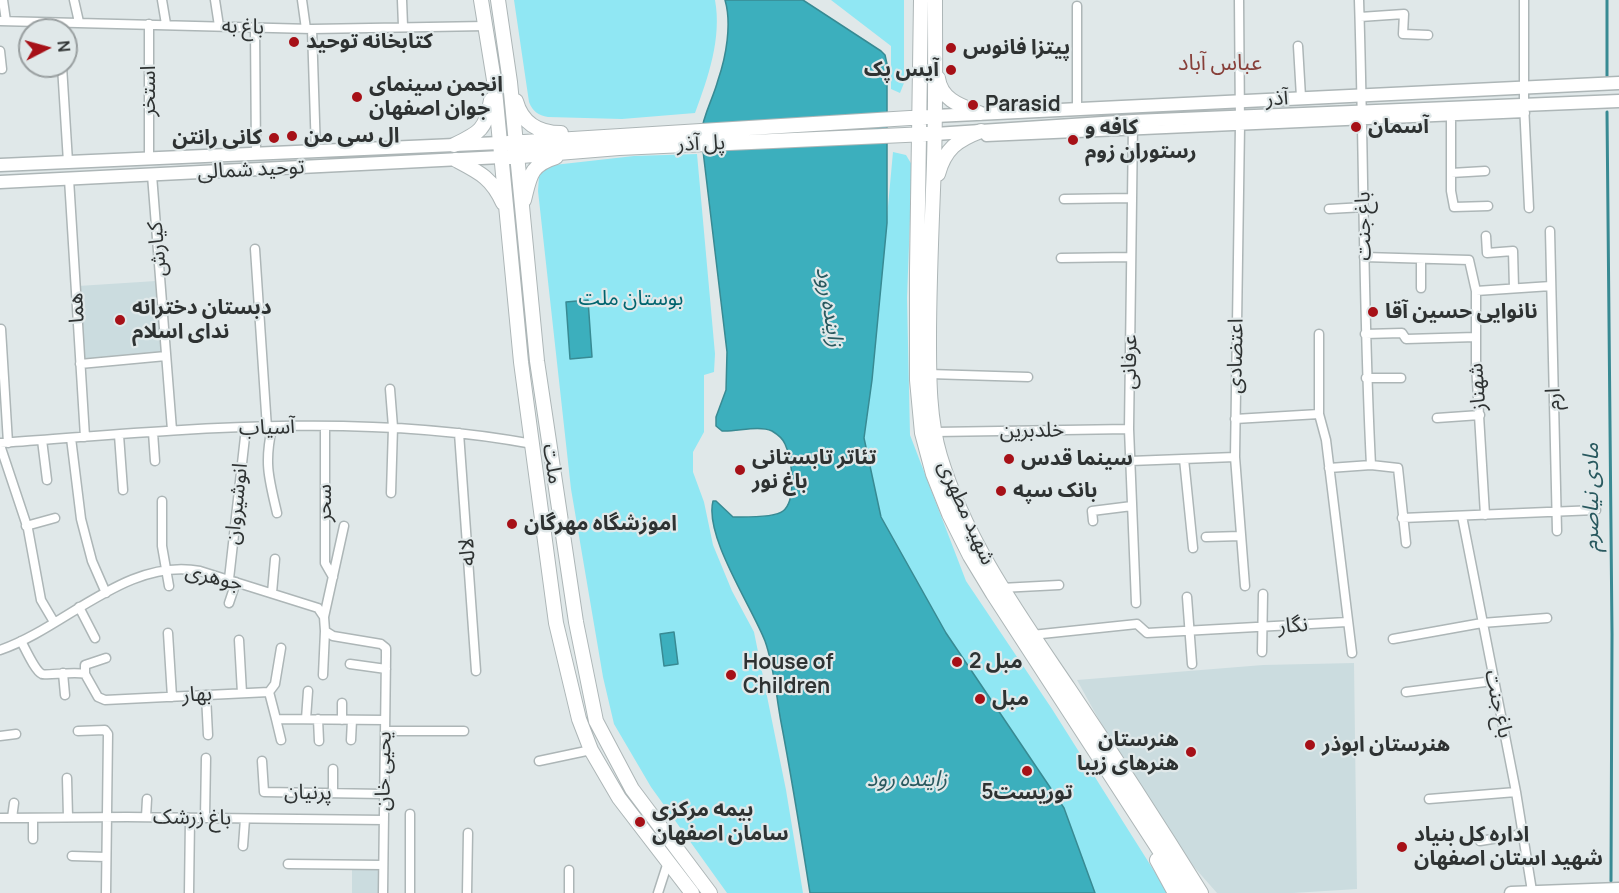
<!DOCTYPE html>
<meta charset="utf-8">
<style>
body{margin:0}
#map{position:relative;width:1619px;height:893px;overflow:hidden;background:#e0e8e9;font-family:Manrope,sans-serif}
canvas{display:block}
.north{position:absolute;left:18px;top:18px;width:60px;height:60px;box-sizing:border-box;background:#e0e8e9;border:2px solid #999fa0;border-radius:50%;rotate:84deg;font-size:16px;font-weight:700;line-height:24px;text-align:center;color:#2e3232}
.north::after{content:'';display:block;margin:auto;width:21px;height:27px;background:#a61017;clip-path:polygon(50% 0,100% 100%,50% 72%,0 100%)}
</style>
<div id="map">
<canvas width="1619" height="893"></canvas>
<div class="north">N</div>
</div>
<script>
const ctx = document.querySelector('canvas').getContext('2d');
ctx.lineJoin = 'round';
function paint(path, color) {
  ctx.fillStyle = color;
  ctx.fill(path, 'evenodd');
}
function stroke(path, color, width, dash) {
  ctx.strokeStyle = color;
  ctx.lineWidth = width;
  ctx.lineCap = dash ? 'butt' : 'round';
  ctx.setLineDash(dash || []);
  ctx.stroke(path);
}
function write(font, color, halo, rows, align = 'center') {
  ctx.font = font + ' Manrope,"Noto Sans Arabic",sans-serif';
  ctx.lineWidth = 4.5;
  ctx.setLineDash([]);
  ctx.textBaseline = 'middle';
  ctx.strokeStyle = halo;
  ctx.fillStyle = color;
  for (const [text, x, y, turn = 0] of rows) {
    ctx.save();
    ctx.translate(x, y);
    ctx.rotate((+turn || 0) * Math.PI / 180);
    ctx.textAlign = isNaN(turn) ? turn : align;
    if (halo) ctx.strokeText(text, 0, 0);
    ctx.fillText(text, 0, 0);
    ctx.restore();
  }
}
paint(new Path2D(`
 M156,281l6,73 -79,8 -5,-76z
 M1354,663l3,226 -64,4h-76l-60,-68 -80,-145 186,-15z
 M352,868h28v25h-28z`), '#cbdcdf');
paint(new Path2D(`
 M514,0h201c7,38 -7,78 -20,113l-73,6 -74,-2c-10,-2 -15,-5 -19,-15z
 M831,0h73v83l-4,10 -9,-4v-43z
 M893,152l13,3 6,10 -5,133 3,137 56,146 86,128 116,184h-73l-31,-85 -118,-175 -65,-116 -17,-79 8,-58z
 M697,154l18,200 -1,18 -10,3v57l-11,20v20l11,30 9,43 19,46 22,41 32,158 17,103h-76l-76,-106 -37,-63 -11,-47 -32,-188 -33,-298 1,-16 6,-9 89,-10z`), '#90e7f3');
const water = new Path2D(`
 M725,0h78l78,51 4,4 2,9v159l-15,157 -8,58 17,79 65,116 118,175 31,85h-285c-9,-57 -18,-114 -29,-171 -5,-27 -7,-56 -16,-81 -13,-34 -61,-105 -52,-140h3l17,16c11,0 42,1 50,-6 14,-11 9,-52 2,-67 -2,-5 -8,-10 -13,-13 -14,-6 -35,1 -50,0l-6,-5v-9l10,-27 1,-38 -26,-218c2,-19 12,-35 17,-54 8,-23 14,-56 7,-80z
 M588,300l4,57 -22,2 -4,-57z
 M674,632l4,32 -14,2 -4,-32z`);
paint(water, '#3cafbd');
stroke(water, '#388a93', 1.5);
stroke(new Path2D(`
 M1607,76v-76
 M1607,112l5,522 -1,247`), '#388a93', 3);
const minor = new Path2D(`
 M3,0l3,21
 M74,0l5,22
 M162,0l4,24
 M215,0l4,26
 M302,0l4,29
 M402,0l1,26
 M1239,0l1,125 -5,332 10,129
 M1359,0c5,155 4,310 12,465
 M1524,0v104l5,104
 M1360,17l44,-3 -1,20 25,1
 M0,21l312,8 174,-3
 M149,24v135
 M255,27l1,128
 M312,29l4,123
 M1298,46l3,51
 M0,51l2,18
 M62,66l6,96
 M1077,108v-102
 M1451,110v81l3,16 34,-1
 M1133,124l-4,305 7,174
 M981,131l5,6 539,-24
 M1451,173l34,-2
 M152,175l20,255
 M69,179l16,258
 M1064,199l68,-1
 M1329,209l35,-2
 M1550,231l7,300
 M1486,236l1,17 26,-2 1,37
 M255,249l12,179
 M1364,257l105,3 7,31v74l9,150
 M1061,258l70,-1
 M1421,259v29
 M1476,291l75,-5
 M1,329l7,114
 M1319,334v80l7,26 26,213
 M1365,334l37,-1 4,6 70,-2
 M80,364l86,-8
 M929,374l99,3
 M1366,378h35
 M390,389l3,38 -2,66
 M1437,418l43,-3
 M1235,419l84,-5
 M325,426v137l8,14
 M272,428c-8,35 -3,51 5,85
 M153,432l2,29
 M935,432l194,-3
 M459,433l17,238
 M119,435l4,55
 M71,438l10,81 11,42 14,32
 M42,440l5,40
 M0,443c177,-13 357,-32 533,1
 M0,445l28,84 13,71 13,22
 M1184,459l9,89
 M1130,461l105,-4
 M1329,468l42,-3 27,3 8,75
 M162,501v45l7,40
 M1462,516l54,276 16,99
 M1402,518l194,-8
 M1093,521l-1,-10 40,-5
 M26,526l29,-8
 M1206,537l35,-1
 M229,579l17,-151
 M1001,588l58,-3
 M272,593l3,-34
 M1187,597l5,67
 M229,603l7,-21
 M79,607l16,31
 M324,617l20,-91
 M168,633l4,64
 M1032,635l105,-11 10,9 200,-11
 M1393,639l89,-16 65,-5
 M239,640l3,53
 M21,641c4,7 14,30 21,33 4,2 32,-3 43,0l13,23 7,3 164,-8 7,27 109,1
 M0,650c65,-22 127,-93 200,-79l118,37 6,9 1,14 8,5 48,8 5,4v7l-3,238
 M1262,652l1,-58
 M350,664l36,5
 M63,673l2,22
 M85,674v-9l21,-7
 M323,675l2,-44
 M269,692l6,-8 6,-36
 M1406,692l87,-11
 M206,695l2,40
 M276,719l5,21
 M306,719l2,-28
 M318,719l1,22
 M342,720v-17
 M78,731l27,-1 3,4 -2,159
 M385,731h79
 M0,736l16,-2
 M351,740l1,-20
 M262,761l2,31 119,2
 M539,761l52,-11
 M333,769v24
 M67,778l1,39
 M1429,799l87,-7
 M146,817l1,-18
 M0,818l127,-1 257,3
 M12,818l2,-15
 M205,818l1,-60
 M33,839v-21
 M1480,841l43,-7
 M243,846l2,-27
 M72,856l34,1
 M288,864l95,1
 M189,893l1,-75
 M410,893v-79
 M467,893l1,-60
 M569,893v-23
 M658,893l10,-31`);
const secondary = new Path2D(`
 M935,116l684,-33
 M935,134l198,-13 486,-20
 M0,165l500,-22
 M0,182l501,-25
 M1511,893l108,-4`);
const primary = new Path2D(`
 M481,0l13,80 27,282 35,261 23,96 12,31 28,48 73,95
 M498,0l12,82 27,279 39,261 20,99 36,68 78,104
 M921,0l-4,270v110l5,53 11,41 16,40 21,42 23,38 194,299
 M935,0c0,63 1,126 -2,190 -2,50 -4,100 -4,150 0,38 0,79 11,116 26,86 79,159 129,233 45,67 89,135 132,204
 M938,78c3,22 23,28 41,35
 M516,101c6,22 22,32 45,32
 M508,143l418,-26
 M454,145c25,-12 32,-15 37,-45
 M509,157l110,-9 308,-14
 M456,160c23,12 36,18 47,43
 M938,174c7,-25 19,-34 43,-43
 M524,200c6,-24 6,-35 32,-43
 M1157,860l18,33`);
stroke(minor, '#adb6b7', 11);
stroke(secondary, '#adb6b7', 15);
stroke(primary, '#adb6b7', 16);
stroke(minor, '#fff', 8);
stroke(secondary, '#fff', 12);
stroke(primary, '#fff', 14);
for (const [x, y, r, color] of [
 [294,42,6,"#a61017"],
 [951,48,6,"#a61017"],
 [951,70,6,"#a61017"],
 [357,97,6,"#a61017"],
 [973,105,6,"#a61017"],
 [1356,127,6,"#a61017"],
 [292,136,6,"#a61017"],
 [274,138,6,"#a61017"],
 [1073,140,6,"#a61017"],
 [1373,312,6,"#a61017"],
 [120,320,6,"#a61017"],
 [1009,459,6,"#a61017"],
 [740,470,6,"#a61017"],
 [1001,491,6,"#a61017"],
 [512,524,6,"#a61017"],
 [957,662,6,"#a61017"],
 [731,675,6,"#a61017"],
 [980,699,6,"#a61017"],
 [1310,745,6,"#a61017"],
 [1191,752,6,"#a61017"],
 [1027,771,6,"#a61017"],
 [640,822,6,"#a61017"],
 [1402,847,6,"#a61017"]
]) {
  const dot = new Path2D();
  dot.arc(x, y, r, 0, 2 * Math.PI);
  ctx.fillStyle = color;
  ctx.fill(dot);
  stroke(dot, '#e0e8e9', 2);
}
write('21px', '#2e3232', '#e0e8e9', [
 ["باغ به",243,27,2],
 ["استخر",149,91,-90],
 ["آذر",1277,99,-3],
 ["پل آذر",701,144,-2],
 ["توحید شمالی",251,170,-3],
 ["باغ جنت",1364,226,-91],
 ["کیارش",158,249,-95],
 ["هما",77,308,-93],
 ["اعتضادی",1236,356,-89],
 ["عرفانی",1130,362,-89],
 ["شهناز",1478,387,-94],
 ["ارم",1554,399,-91],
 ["آسیاب",267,428,-2],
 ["خلدبرین",1032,431,-1],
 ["ملت",552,464,81],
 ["سحر",325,503,-90],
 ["انوشیروان",237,504,-84],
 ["شهید مطهری",966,513,66],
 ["لاله",468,552,-94],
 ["جوهری",214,578,14],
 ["نگار",1293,626,-4],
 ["بهار",197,695,-3],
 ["باغ جنت",1498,704,78],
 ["یحیی خان",384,771,-89],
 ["پرنیان",308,793,1],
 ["باغ زرشک",192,818,1]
]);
write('bold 21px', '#2e3232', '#e0e8e9', [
 ["کتابخانه توحید",306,42],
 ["پیتزا فانوس",963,48],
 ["آیس پک",939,70,"right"],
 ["انجمن سینمای",369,85],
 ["جوان اصفهان",369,109],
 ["Parasid",985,105],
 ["آسمان",1368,127],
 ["کافه و",1085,128],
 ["رستوران زوم",1085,152],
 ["ال سی من",304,136],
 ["کانی رانتن",262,138,"right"],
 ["دبستان دخترانه",132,308],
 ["ندای اسلام",132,332],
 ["نانوایی حسین آقا",1385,312],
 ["تئاتر تابستانی",752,458],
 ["باغ نور",752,482],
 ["سینما قدس",1021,459],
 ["بانک سپه",1013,491],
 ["اموزشگاه مهرگان",524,524],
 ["مبل 2",969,662],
 ["House of",743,663],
 ["Children",743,687],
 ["مبل",992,699],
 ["هنرستان",1179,740,"right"],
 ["هنرهای زیبا",1179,764,"right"],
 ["هنرستان ابوذر",1322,745],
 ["توریست5",1027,793,"center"],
 ["بیمه مرکزی",652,810],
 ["سامان اصفهان",652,834],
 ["اداره کل بنیاد",1414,835],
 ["شهید استان اصفهان",1414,859]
], 'left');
write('21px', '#00646e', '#e0e8e9', [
 ["بوستان ملت",631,299]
]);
write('22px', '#873f39', '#e0e8e9', [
 ["عباس آباد",1220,64]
]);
write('italic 22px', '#29595f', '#e0e8e9', [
 ["زاینده رود",829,307,81],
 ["مادی نیاصرم",1592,497,-90],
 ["زاینده رود",907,780]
]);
</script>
